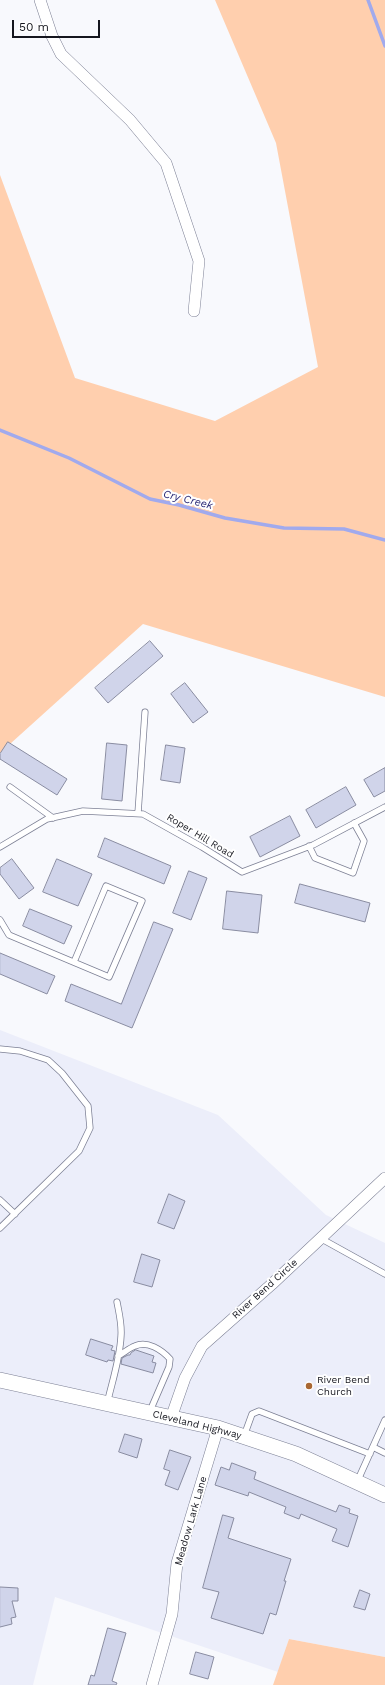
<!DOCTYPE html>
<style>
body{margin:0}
#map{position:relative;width:385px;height:1685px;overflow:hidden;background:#f8f9fd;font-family:"Work Sans",sans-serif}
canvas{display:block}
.scale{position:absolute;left:12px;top:20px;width:88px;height:18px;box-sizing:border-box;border:2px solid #15161e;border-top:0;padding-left:5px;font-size:12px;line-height:14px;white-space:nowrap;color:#15161e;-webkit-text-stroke:3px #fff;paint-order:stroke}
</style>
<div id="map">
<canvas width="385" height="1685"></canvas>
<div class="scale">50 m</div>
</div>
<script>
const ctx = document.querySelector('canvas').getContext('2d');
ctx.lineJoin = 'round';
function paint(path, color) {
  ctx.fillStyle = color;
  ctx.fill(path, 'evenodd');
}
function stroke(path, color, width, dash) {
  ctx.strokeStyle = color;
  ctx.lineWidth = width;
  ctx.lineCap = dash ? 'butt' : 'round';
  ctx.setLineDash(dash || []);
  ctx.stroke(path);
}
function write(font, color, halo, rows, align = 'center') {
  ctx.font = font + ' "Work Sans",sans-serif';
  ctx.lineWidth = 4;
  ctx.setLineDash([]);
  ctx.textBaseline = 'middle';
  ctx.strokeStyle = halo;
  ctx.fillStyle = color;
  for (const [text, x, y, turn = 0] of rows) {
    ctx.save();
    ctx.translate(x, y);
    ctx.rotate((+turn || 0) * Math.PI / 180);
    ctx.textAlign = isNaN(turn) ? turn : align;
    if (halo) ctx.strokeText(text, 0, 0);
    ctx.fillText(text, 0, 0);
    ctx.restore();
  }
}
paint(new Path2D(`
 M0,1030l218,85 108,100 59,28v414l-96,-18 -11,33 -223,-75 -22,88h-33z`), '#eceefa');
paint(new Path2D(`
 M215,0h170v697l-242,-73 -143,129v-578l75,203 140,43 103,-54 -42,-224z
 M289,1639l96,18v28h-112z`), '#ffcfae');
stroke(new Path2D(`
 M368,0l17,46
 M0,430l69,28 81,41 29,6 46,13 59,10 60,1 41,11`), '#a1aaed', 3.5);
const building = new Path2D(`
 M150,641l13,15 -55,47 -13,-15z
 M185,683l23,29 -15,11 -22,-29z
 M8,742l59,37 -10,16 -57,-36v-5z
 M107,743l20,2 -5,56 -20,-2z
 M166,745l19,3 -5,35 -19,-3z
 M385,768v23l-11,6 -10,-17z
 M346,787l10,18 -40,23 -10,-18z
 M290,816l10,20 -40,21 -10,-20z
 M105,838l66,28 -7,18 -66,-27z
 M12,859l22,29 -15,11 -19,-25v-6z
 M57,859l35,15 -14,32 -35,-14z
 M189,871l18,7 -16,42 -18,-7z
 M300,884l70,19 -5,19 -70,-19z
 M227,891l35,4 -4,38 -35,-4z
 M30,909l42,17 -8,18 -41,-18z
 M154,922l19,7 -41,99 -67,-27 6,-17 50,20z
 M0,953l55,23 -8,18 -47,-20z
 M169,1194l16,7 -11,28 -16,-6z
 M142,1254l18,6 -8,27 -18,-5z
 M91,1339l22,7 -2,4 4,1 -2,10 -5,-1 -1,2 -21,-7z
 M136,1350l18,6 -2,6 4,1 -3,10 -32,-9 1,-6 6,-3h2l1,-2z
 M125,1434l17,5 -5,19 -18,-6z
 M170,1450l21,7 -13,33 -13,-5 5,-14 -6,-2z
 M232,1463l24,9 -2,7 82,33 3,-7 11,4 -1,4 9,3 -10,31 -16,-6 5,-12 -36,-15 -2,5 -15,-6 2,-6 -37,-15 -1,4 -33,-11 6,-18 8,3z
 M223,1515l11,3 -6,20 63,21 -7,22h2l-10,34 -6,-2 -7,21 -52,-16 8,-26 -16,-4z
 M0,1587l18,1v13h-6l4,16 -5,1 1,6 -12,3z
 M360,1590l10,4 -5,16 -11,-3z
 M108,1628l18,5 -14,48 5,2 -1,2h-28l3,-10 3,1z
 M196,1652l18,5 -6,22 -18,-5z`);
paint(building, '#d0d4ea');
stroke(building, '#898ca1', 1);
const service = new Path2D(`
 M10,787l43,31
 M138,813l7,-101
 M309,846l6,12 38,15 11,-32 -10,-18
 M0,847l47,-28 36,-8 60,3 59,33 40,25 71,-27 72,-38
 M0,920l9,15 100,42 33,-76 -36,-15 -32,76
 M0,1049l20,2 28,9 14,13 26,33 2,22 -11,23 -79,77
 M0,1200l15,14
 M320,1238l65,36
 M118,1356c6,-3 11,-8 17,-10 12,-6 27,4 35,13l-1,8 -19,44
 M107,1404c5,-22 13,-45 14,-68 1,-12 -2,-23 -4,-34
 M244,1436l8,-22 7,-3 111,43
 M373,1447l12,6
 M357,1482l28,-62`);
const minor = new Path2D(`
 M40,0l12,36 9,18 69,66 36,43 33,98 -5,50
 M171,1418l14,-40 17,-32 70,-62 113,-106
 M152,1685l20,-71 5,-51 41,-135`);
const secondary = new Path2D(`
 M0,1380l218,48 78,26 89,41`);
stroke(service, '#7d8095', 7);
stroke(minor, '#7d8095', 12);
stroke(secondary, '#7d8095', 16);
stroke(service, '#fff', 5.5);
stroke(minor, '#fff', 11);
stroke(secondary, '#fff', 15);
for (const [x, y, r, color] of [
 [309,1386,4,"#a96733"]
]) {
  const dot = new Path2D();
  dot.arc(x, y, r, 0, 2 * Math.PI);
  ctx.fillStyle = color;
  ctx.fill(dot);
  stroke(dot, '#fff', 1.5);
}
write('10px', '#15161e', '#fff', [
 ["Roper Hill Road",200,836,31],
 ["River Bend Circle",265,1289,-42],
 ["Cleveland Highway",197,1425,14],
 ["Meadow Lark Lane",191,1521,-74]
]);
write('10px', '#15161e', '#fff', [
 ["River Bend",317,1380],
 ["Church",317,1392]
], 'left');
write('italic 11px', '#2c2a76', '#fff', [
 ["Cry Creek",188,500,14]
]);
</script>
